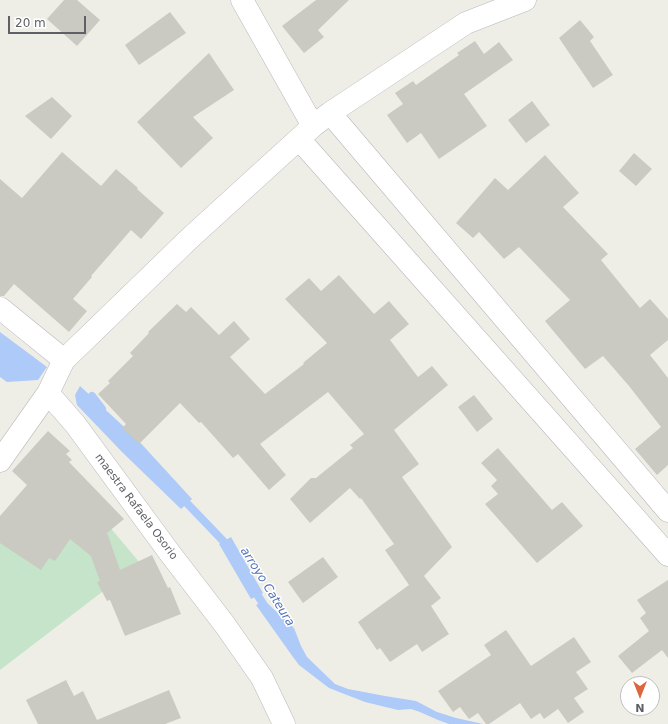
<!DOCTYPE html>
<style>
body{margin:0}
#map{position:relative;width:668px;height:724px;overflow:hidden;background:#efeee6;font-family:"DejaVu Sans",sans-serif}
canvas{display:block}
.north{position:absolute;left:620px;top:676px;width:40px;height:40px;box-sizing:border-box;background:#fff;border:1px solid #bfbfc1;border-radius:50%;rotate:180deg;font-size:11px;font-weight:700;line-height:16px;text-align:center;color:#5e6065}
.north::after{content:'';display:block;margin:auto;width:14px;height:18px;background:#db673f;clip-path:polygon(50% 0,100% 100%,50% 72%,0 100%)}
.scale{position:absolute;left:8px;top:16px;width:78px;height:18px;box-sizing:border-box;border:2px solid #5e6065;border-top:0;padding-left:5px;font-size:12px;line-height:14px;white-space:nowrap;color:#5e6065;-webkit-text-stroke:3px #fff;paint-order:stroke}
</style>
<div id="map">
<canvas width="668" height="724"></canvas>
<div class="north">N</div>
<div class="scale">20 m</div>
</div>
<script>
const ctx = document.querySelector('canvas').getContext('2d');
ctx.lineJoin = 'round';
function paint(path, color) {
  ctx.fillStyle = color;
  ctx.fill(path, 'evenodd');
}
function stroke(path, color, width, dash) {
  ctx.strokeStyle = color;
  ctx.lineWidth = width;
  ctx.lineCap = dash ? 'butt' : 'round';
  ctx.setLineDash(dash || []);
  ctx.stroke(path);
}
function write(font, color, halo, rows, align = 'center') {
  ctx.font = font + ' "DejaVu Sans",sans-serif';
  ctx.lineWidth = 3;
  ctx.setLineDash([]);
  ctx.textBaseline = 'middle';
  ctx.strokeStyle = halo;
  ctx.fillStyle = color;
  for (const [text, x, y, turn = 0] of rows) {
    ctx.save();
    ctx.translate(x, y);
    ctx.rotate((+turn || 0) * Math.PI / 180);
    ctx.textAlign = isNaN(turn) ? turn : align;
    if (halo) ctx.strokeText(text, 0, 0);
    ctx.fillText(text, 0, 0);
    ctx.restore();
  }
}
paint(new Path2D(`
 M71,481l69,82 -140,107v-142z`), '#c5e4ca');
paint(new Path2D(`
 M0,332l47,35 -9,13 -31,2 -7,-5z
 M80,386l56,52 56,61 -11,10 -59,-57 -45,-47 -2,-10z
 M231,537l32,56 -12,6 -32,-55z
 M265,601l29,27 7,18 6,11 28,27 13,5 37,7 31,5 21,11 19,6 27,6h-34l-11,-4 -18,-8 -9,-3 -13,1 -33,-8 -36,-14 -30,-23 -6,-8 -37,-52z`), '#adcaf8');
stroke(new Path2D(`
 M92,396l10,13
 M180,496l48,50 2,3
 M253,588l14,22`), '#adcaf8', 8);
paint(new Path2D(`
 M64,0h13l23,20 -23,26 -30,-27z
 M316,0h33l-31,30 6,7 -20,16 -22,-27z
 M170,12l16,21 -47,32 -14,-20z
 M580,20l14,17 -4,4 23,34 -20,13 -34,-50z
 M475,41l9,13 15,-12 14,18 -49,34 23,32 -48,33 -18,-26 -14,10 -20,-28 16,-11 -8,-11 18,-12 3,4 43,-30 -2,-2z
 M209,53l25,37 -41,27 20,21 -32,30 -44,-46z
 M52,97l20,19 -21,23 -26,-23z
 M532,101l18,24 -24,18 -18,-23z
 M62,152l39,34 15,-17 22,19 -1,1 27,24 -23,26 -10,-9 -40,46 1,1 -19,22 14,12 -18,21 -55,-48 -10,12h-4v-117l22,19z
 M634,153l18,16 -16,17 -17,-15z
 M545,155l34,38 -16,14 45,47 -7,6 39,48 10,-9 18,20v21l-18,15 18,23v87l-11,10 -22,-26 26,-22 -32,-41 -26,-30 -18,13 -40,-48 25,-21 -51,-53 -15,12 -25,-27 -6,6 -17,-15 39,-45 13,12z
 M339,275l35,39 15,-13 20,23 -19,16 28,37 14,-11 16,19 -54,45 25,34 -17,13 50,70 -28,29 17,22 -10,8 18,28 -27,18 -5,-8 -27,18 -10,-14 -3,2 -19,-28 51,-37 -24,-35 9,-6 -33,-46 -1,1 -10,-11 -40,35 -20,-24 21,-21h5l37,-30 -3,-3 14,-11 -36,-42 -68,52 26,31 -17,15 -31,-36 -5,4 -32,-36 -2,1 -19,-20 -41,41 -17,-16 4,-4 -28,-30 12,-11 -2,-2 25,-25 -3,-3 19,-20 -1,-1 29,-28 9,8 5,-5 28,28 15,-14 16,18 -20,18 35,37 39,-30 -1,-1 24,-20 -42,-44 24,-21 12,13z
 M474,395l19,24 -16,13 -19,-25z
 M48,431l22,20 -4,3 6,6 -3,2 55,57 -17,14 13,37 32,-15 16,33 2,-1 11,27 -56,22 -15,-36 -3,1 -10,-19 3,-1 -9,-25 -21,-17 -15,22 -6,-3 -8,12 -41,-27v-27l27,-31 -15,-14z
 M498,448l54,62 10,-8 21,24 -46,37 -52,-59 13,-10 -7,-8 6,-6 -16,-17z
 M323,557l15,20 -35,26 -15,-21z
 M668,580v78l-6,-8 -30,23 -14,-17 31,-25 -9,-13 6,-5 -9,-13z
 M506,630l25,36 43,-29 17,25 -15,10 12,17 -14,9 10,14 -16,11 -10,-14 -14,10 -4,-6 -9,6 -11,-16 -31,21h-3l-8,-11 -9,6 -9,-12 -7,5 -15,-21 53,-36 -7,-10z
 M66,680l8,16 9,-5 14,29 72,-30 12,28 -16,6h-127l-12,-24z`), '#cac9c2');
const minor = new Path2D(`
 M242,0l71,126
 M330,113l338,398
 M299,139l369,416
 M0,308l64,52
 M0,461l48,-68
 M284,724l-22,-46 -37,-53 -56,-73 -94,-128 -27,-31 16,-33 126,-122 123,-112 17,-13 136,-90 59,-23`);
stroke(minor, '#b6b7bc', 23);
stroke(minor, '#fff', 22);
write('11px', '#5e6065', '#fff', [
 ["maestra Rafaela Osorio",136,507,53]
]);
write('italic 12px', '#5072ba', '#fff', [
 ["arroyo Cateura",267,587,58]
]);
</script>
